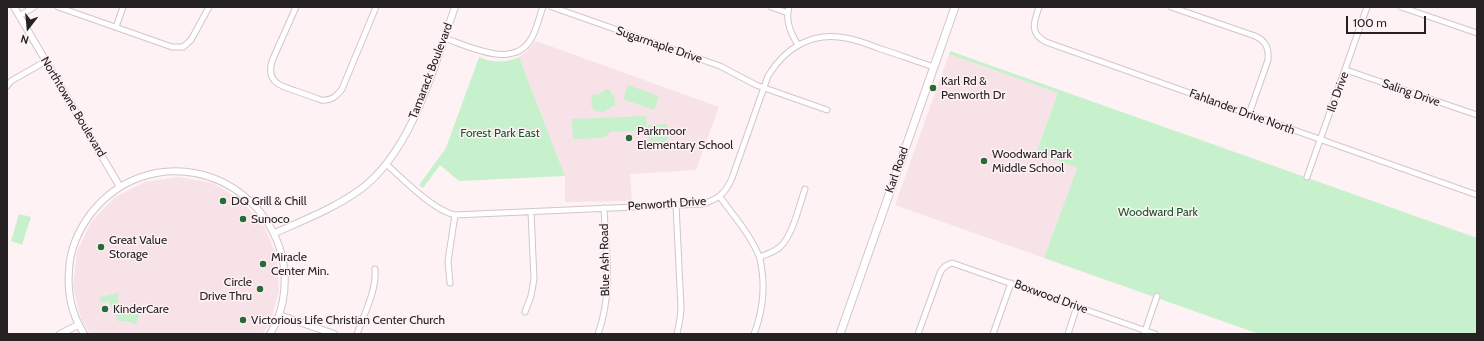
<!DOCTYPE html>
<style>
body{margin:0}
#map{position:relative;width:1484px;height:341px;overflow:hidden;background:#fef2f5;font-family:Cabin,sans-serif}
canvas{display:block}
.frame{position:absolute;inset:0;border:8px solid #262223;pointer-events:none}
.north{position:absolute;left:8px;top:8px;width:40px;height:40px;-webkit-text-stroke:3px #fef2f5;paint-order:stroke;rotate:196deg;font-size:11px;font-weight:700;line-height:16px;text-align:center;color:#262223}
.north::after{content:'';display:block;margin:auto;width:14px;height:18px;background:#262223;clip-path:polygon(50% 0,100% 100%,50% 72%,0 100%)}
.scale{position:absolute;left:1346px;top:16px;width:80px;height:18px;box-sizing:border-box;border:2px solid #262223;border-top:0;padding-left:5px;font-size:12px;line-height:14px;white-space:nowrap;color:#262223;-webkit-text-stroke:3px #fef2f5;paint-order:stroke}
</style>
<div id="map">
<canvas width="1484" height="341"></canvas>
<div class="frame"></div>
<div class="north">N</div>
<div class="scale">100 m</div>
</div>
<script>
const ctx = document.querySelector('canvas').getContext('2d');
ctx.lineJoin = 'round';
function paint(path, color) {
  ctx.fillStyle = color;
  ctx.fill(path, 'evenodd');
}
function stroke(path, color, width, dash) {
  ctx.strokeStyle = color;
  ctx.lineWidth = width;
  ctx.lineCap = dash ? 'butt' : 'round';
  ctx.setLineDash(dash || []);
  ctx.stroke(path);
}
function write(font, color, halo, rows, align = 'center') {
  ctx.font = font + ' Cabin,sans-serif';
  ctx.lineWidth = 3;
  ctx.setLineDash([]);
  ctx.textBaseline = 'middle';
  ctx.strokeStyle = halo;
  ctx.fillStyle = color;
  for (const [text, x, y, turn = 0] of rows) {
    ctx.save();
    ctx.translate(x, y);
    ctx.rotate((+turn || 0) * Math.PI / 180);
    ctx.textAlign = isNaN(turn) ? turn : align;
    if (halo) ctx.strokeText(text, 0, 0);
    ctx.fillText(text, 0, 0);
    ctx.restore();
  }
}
paint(new Path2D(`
 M536,41l183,66 -23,63 -66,4 2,27 -67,1v-26l-46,-119 7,-5z
 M949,54l109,39 -22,60 41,15 -33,90 -149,-53z
 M178,177l34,6 29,17 23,26 13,31 2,34 -9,32 -8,11h-172l-9,-15 -8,-33 4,-34 14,-30 24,-25 30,-15z`), '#f7e2e7');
paint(new Path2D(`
 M950,51l527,187v96h-218l-215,-76 33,-90 -41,-15 22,-60 -109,-39z
 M479,57c14,6 27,6 40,0l46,119 -106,5 -19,-16 -17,23 -4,-3 27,-37z
 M628,85l31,11 -5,14 -31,-11z
 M607,89l2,1 6,8v7l-12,7 -7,-1 -5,-5 1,-11 7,-1z
 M646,116l1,14 -37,2 -3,4 -8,2 -26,1 -1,-20z
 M667,124l1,22 -19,1 -1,-22z
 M19,214l12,3 -9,28 -11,-4z
 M119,293l-2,10 23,8 -4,13 -11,-3h-7l-10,-21 -6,3 -3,-6z`), '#c7f1cc');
const minor = new Path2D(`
 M58,7l114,40h11l8,-7 18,-33
 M296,7l-24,54c-6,21 8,25 24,30 9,3 17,6 25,9 10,1 15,-3 21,-11l34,-82
 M552,7l168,59 36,19 71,25
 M771,7l17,6
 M789,7c-4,13 2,27 9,38
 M1039,7c-5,15 -10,26 7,35l431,153
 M1171,7l84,29c11,5 14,12 13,24l-19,54
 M1401,7l76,26
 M19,16l15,-9
 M116,27l7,-20
 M444,38c25,8 69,32 87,1 6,-10 8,-22 12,-32
 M1346,70l131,45
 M7,86l4,-5 35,-20
 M386,164c18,16 47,46 69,51l247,-11c15,-4 24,-11 30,-26l36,-102c17,-28 44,-45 78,-38 11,2 22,6 32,10 19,6 37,13 56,19
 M1307,177l60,-170
 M720,197c13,18 30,37 39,59 2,4 2,10 3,15 3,22 0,42 -8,63
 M676,205l5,103 -1,11 -3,15
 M760,257c7,-3 14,-5 20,-10 13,-12 19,-41 25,-58
 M450,283l-2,-22 7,-46
 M525,312l6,-16 3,-17 -3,-67
 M357,334c7,-20 20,-44 18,-65
 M598,334c15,-40 8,-84 6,-126
 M918,334l22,-61c3,-6 6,-8 12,-10l203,71
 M993,334l18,-51
 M1068,334l9,-28
 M1144,334l13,-38`);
const tertiary = new Path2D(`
 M14,7l106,180
 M275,233c29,-13 60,-25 86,-44 52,-39 73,-123 94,-182
 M279,315l55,19
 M60,334l18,-9
 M84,334c-12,-19 -17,-41 -15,-64 1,-21 10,-41 23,-58 55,-68 158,-47 187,34 10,28 7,63 -9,88`);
const secondary = new Path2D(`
 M840,334l115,-327`);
stroke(minor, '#d2c6c9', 7);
stroke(tertiary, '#d2c6c9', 8);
stroke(secondary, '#d2c6c9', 9);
stroke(minor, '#fff', 5);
stroke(tertiary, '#fff', 6);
stroke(secondary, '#fff', 7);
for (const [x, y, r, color] of [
 [933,88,4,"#276b36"],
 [629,138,4,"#276b36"],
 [984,161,4,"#276b36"],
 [223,201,4,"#276b36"],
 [243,219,4,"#276b36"],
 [101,247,4,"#276b36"],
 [263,264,4,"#276b36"],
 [260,289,4,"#276b36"],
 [105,309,4,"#276b36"],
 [243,320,4,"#276b36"]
]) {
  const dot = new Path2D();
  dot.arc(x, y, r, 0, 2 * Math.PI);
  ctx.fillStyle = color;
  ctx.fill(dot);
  stroke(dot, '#fef2f5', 1.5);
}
write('12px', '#262223', '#fef2f5', [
 ["Sugarmaple Drive",659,45,19],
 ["Tamarack Boulevard",431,71,-69],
 ["Ilo Drive",1338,92,-70],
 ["Saling Drive",1411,93,19],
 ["Northtowne Boulevard",73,107,59],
 ["Fahlander Drive North",1242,112,20],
 ["Karl Road",897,170,-71],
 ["Penworth Drive",667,204,-4],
 ["Blue Ash Road",605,260,-91],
 ["Boxwood Drive",1051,297,20]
]);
write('12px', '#262223', '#fef2f5', [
 ["Karl Rd &",941,81],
 ["Penworth Dr",941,95],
 ["Parkmoor",637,131],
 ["Elementary School",637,145],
 ["Woodward Park",992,154],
 ["Middle School",992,168],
 ["DQ Grill & Chill",231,201],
 ["Sunoco",251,219],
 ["Great Value",109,240],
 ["Storage",109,254],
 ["Miracle",271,257],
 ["Center Min.",271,271],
 ["Circle",252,282,"right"],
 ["Drive Thru",252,296,"right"],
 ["KinderCare",113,309],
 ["Victorious Life Christian Center Church",251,320]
], 'left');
write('12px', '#135826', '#fef2f5', [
 ["Forest Park East",500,133],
 ["Woodward Park",1158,212]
]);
</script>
